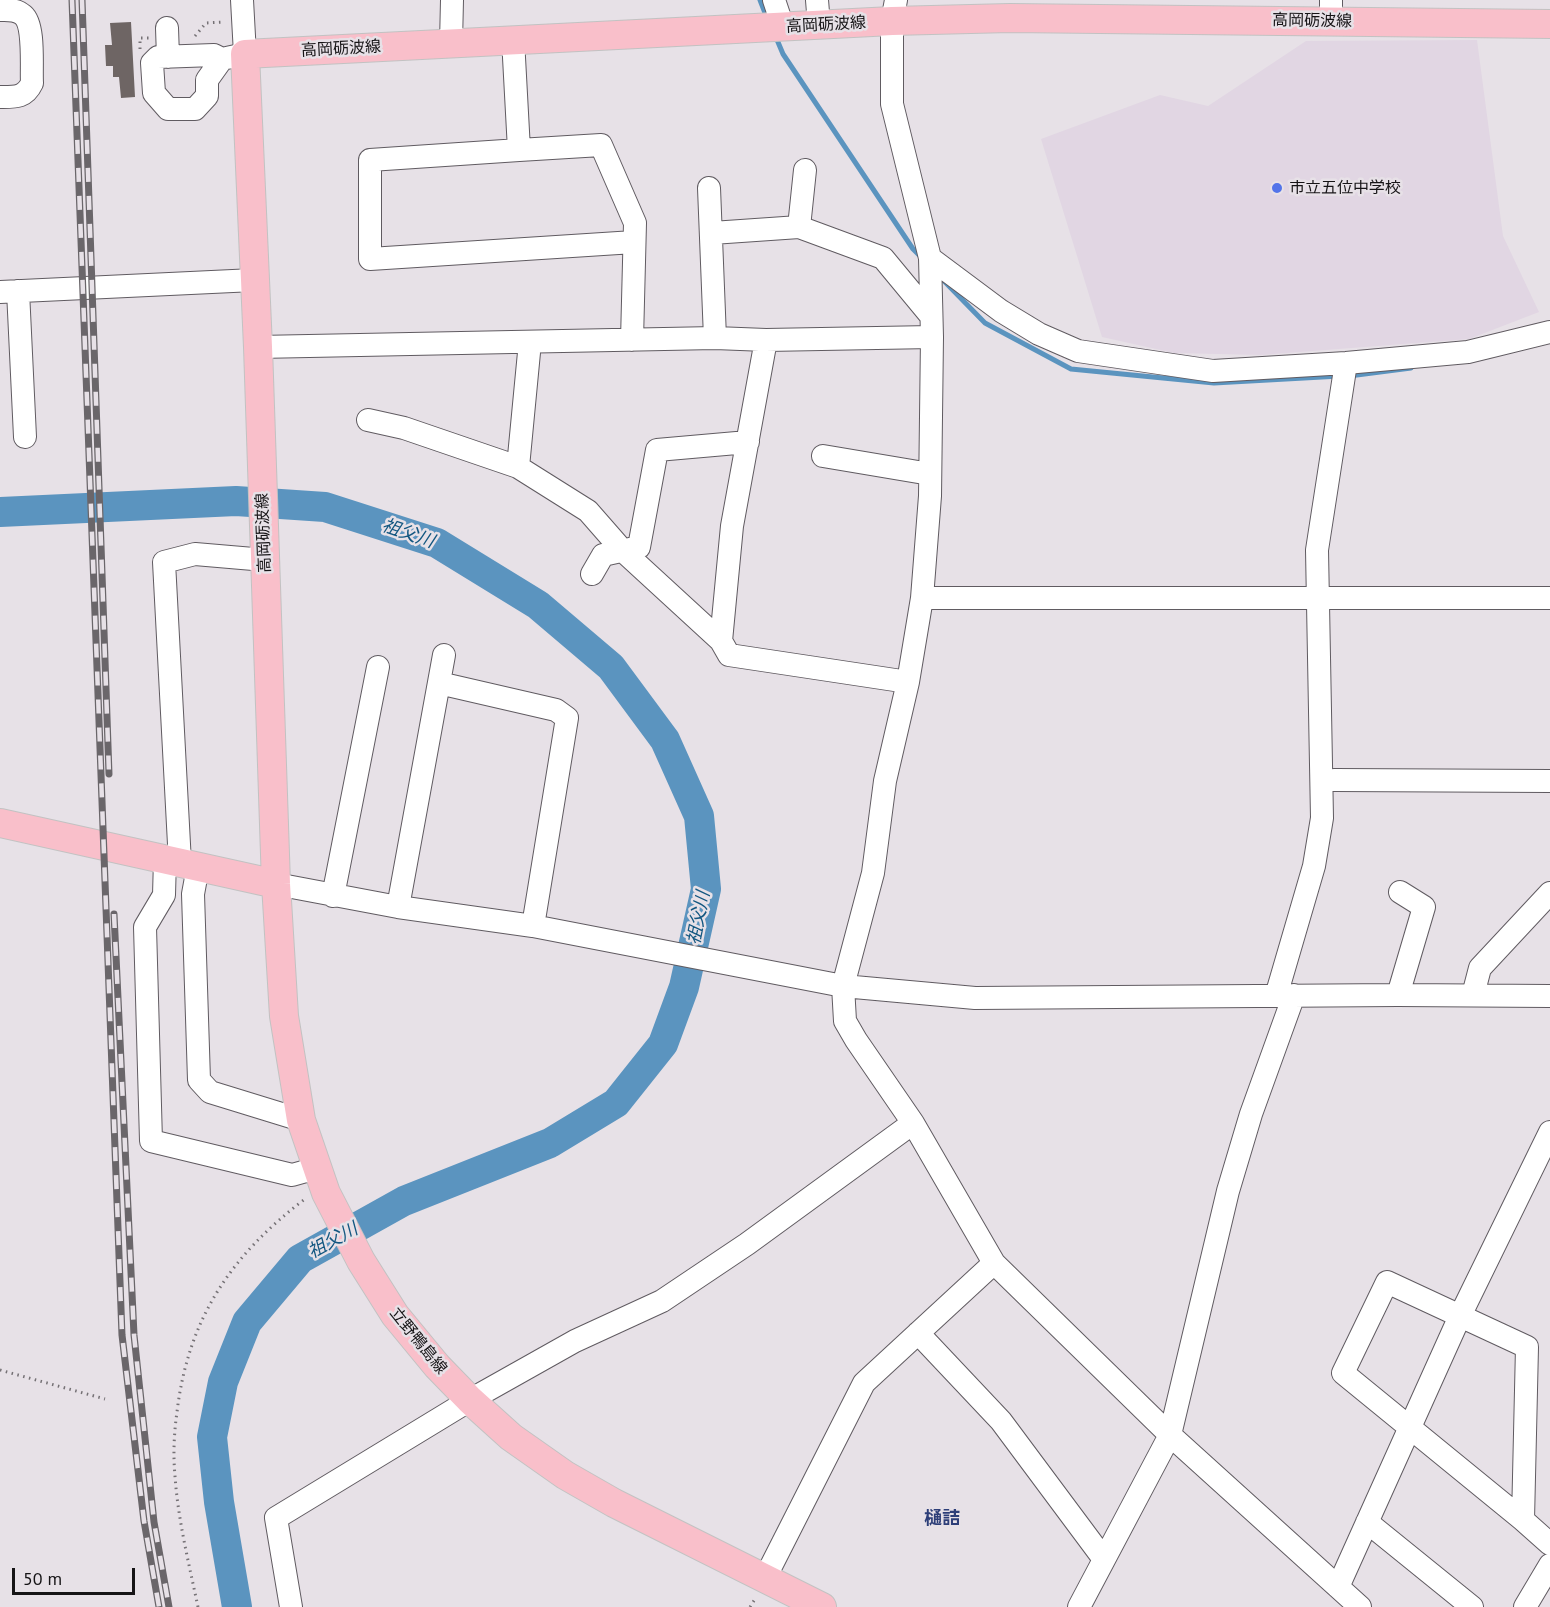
<!DOCTYPE html>
<meta charset="utf-8">
<style>
body{margin:0}
#map{position:relative;width:1550px;height:1607px;overflow:hidden;background:#e7e1e7;font-family:"PT Sans",sans-serif}
canvas{display:block}
.scale{position:absolute;left:12px;top:1568px;width:123px;height:27px;box-sizing:border-box;border:3px solid #161416;border-top:0;padding-left:8px;font-size:18px;line-height:21px;white-space:nowrap;color:#161416;-webkit-text-stroke:4px #e7e1e7;paint-order:stroke}
</style>
<div id="map">
<canvas width="1550" height="1607"></canvas>
<div class="scale">50 m</div>
</div>
<script>
const ctx = document.querySelector('canvas').getContext('2d');
ctx.lineJoin = 'round';
function paint(path, color) {
  ctx.fillStyle = color;
  ctx.fill(path, 'evenodd');
}
function stroke(path, color, width, dash) {
  ctx.strokeStyle = color;
  ctx.lineWidth = width;
  ctx.lineCap = dash ? 'butt' : 'round';
  ctx.setLineDash(dash || []);
  ctx.stroke(path);
}
function write(font, color, halo, rows, align = 'center') {
  ctx.font = font + ' "PT Sans","Noto Sans JP",sans-serif';
  ctx.lineWidth = 5;
  ctx.setLineDash([]);
  ctx.textBaseline = 'middle';
  ctx.strokeStyle = halo;
  ctx.fillStyle = color;
  for (const [text, x, y, turn = 0] of rows) {
    ctx.save();
    ctx.translate(x, y);
    ctx.rotate((+turn || 0) * Math.PI / 180);
    ctx.textAlign = isNaN(turn) ? turn : align;
    if (halo) ctx.strokeText(text, 0, 0);
    ctx.fillText(text, 0, 0);
    ctx.restore();
  }
}
paint(new Path2D(`
 M1477,40l26,196 36,76 -70,27 -208,16 -87,-2 -72,-16 -61,-198 119,-44 48,11 98,-65z`), '#e1d6e3');
stroke(new Path2D(`
 M760,0l7,18
 M775,35l8,19 130,195 8,8
 M944,281l41,42 86,46 143,14 126,-7
 M1349,376l62,-8`), '#5b94bf', 5);
stroke(new Path2D(`
 M0,512l236,-11 89,6 112,36 101,62 73,62 54,73 34,76 7,73 -22,98 -21,57 -47,59 -66,40 -146,58 -104,58 -53,63 -24,60 -11,55 7,65 18,105`), '#5b94bf', 30);
paint(new Path2D(`
 M131,22l4,75 -14,1 -2,-21h-6v-11h-7l-1,-21h7l-2,-22z`), '#6e6564');
const minor = new Path2D(`
 M774,0l9,27
 M817,0l2,25
 M0,10c8,0 16,-1 23,5 12,10 8,52 9,68 -7,15 -17,14 -32,14
 M1331,22v-22
 M167,28l1,29
 M513,39l6,111 82,-5 34,78 -3,117
 M451,43l1,-43
 M222,59l-15,21v16l-12,13h-27l-14,-16 -2,-30 6,-6 56,-2 8,4 23,-5 -3,-54
 M519,150l-149,10v99l264,-17
 M709,188l6,150
 M799,227l6,-57
 M712,233l87,-6 84,31 48,58
 M930,258l71,53 38,23 39,17 135,20 133,-8 122,-11 82,-20
 M18,291l7,146
 M0,292l254,-12
 M530,342l-12,125 70,44 35,40 98,90 8,14 179,27
 M258,347l457,-9 51,2 166,-3
 M368,420l36,8 114,39
 M823,456l107,18
 M592,574l11,-19 36,-8 18,-97 91,-8
 M922,598h628
 M721,641l11,-115 34,-186
 M439,683l117,27 11,8 -34,208
 M1334,780l216,1
 M165,859l-1,36 -19,32 6,214 141,34 25,-7
 M180,863l-16,-301 31,-8 70,6
 M198,867l-5,27 6,186 11,12 91,28
 M276,884l122,23 135,19 310,60 30,-113 12,-92 23,-99 14,-84 8,-102 2,-159 -2,-79 -38,-154v-83l4,-21
 M333,896l45,-229
 M398,907l46,-252
 M1398,995l26,-88 -24,-15
 M1473,995l7,-27 70,-75
 M1276,996l38,-130 8,-48 -5,-268 29,-187
 M918,1333l83,88 102,137
 M1523,1520l4,-173 -140,-65 -44,91 180,147 27,24
 M1367,1522l105,85
 M765,1578l99,-195 130,-120
 M1338,1587l122,-271 90,-184
 M291,1607l-15,-89 194,-118 105,-59 87,-40 85,-57 166,-121
 M1079,1607l91,-172 58,-244 23,-77 43,-119
 M1360,1607l-190,-172 -176,-172 -81,-140 -57,-83 -11,-19 -2,-35 132,12 423,-3 152,1
 M1525,1607l25,-42`);
const major = new Path2D(`
 M0,823l276,61
 M822,1607l-208,-104 -49,-28 -54,-38 -41,-37 -33,-34 -42,-51 -34,-54 -35,-68 -25,-73 -17,-104 -8,-132 -18,-537 -13,-293 647,-33 118,-3 540,6`);
stroke(minor, '#605b61', 24);
stroke(major, '#c2c2c2', 30);
stroke(new Path2D(`
 M195,36l11,-13 18,-1
 M140,49v-11h9
 M0,1370l105,29
 M198,1607c-9,-43 -20,-87 -23,-131 -2,-21 -1,-43 2,-64 11,-93 54,-157 128,-213
 M750,1607l5,-8`), '#757175', 3, [1.5, 4.5]);
stroke(minor, '#fff', 22);
stroke(major, '#f9bfca', 28);
const rail = new Path2D(`
 M72,0l50,1335 22,186 15,86
 M82,0l27,774
 M114,914l20,421 20,187 15,85`);
stroke(rail, '#6a666a', 7);
stroke(rail, '#e7e1e7', 4.5, [14]);
for (const [x, y, r, color] of [
 [1277,188,6,"#5374e9"]
]) {
  const dot = new Path2D();
  dot.arc(x, y, r, 0, 2 * Math.PI);
  ctx.fillStyle = color;
  ctx.fill(dot);
  stroke(dot, '#e7e1e7', 2);
}
write('16px', '#161416', '#e7e1e7', [
 ["高岡砺波線",1312,21,1],
 ["高岡砺波線",826,25,-3],
 ["高岡砺波線",341,49,-3],
 ["高岡砺波線",264,533,-92],
 ["立野鴨島線",418,1341,51]
]);
write('16px', '#161416', '#e7e1e7', [
 ["市立五位中学校",1289,188]
], 'left');
write('italic 18px', '#135781', '#e7e1e7', [
 ["祖父川",408,534,19],
 ["祖父川",699,918,-79],
 ["祖父川",333,1241,-29]
]);
write('bold 18px', '#2d3e78', '#e7e1e7', [
 ["樋詰",942,1519]
]);
</script>
